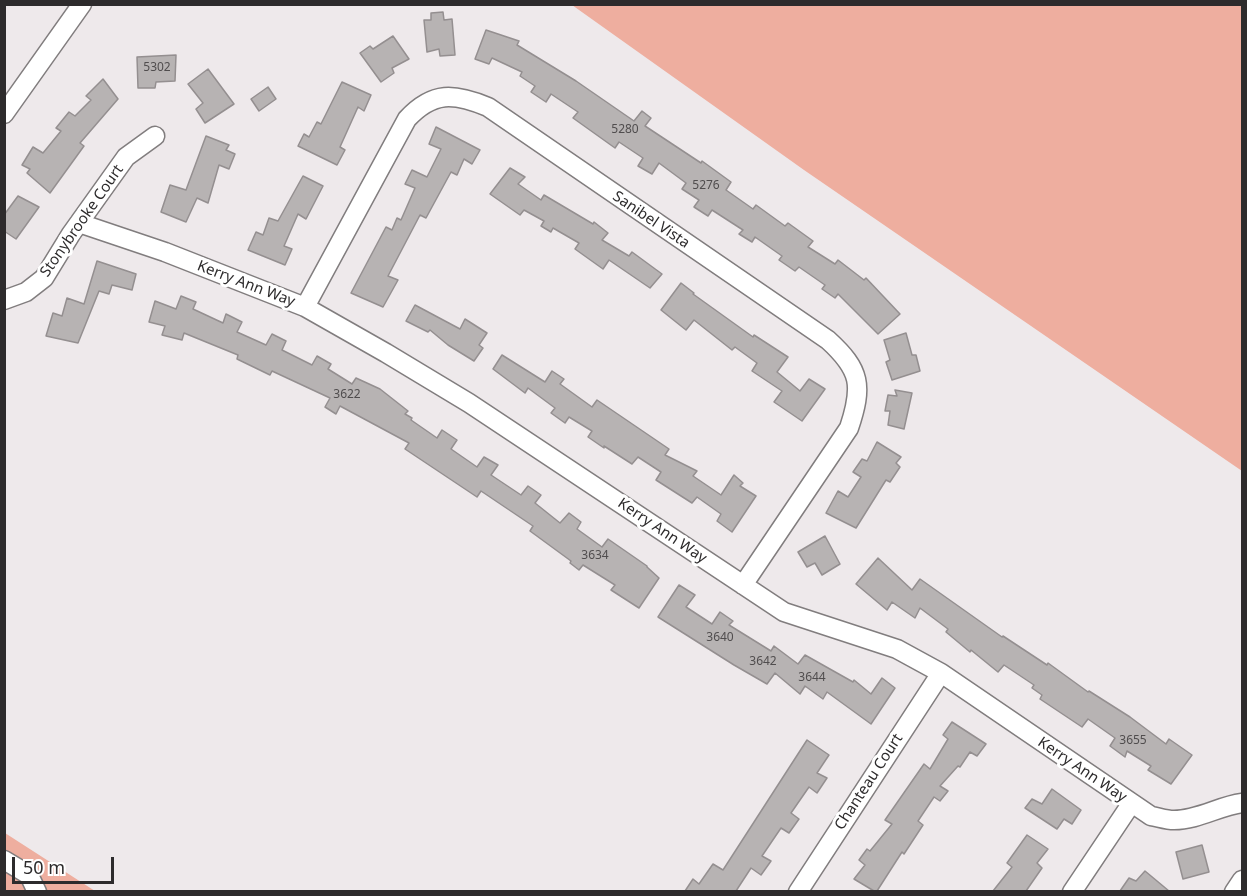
<!DOCTYPE html>
<style>
body{margin:0}
#map{position:relative;width:1247px;height:896px;overflow:hidden;background:#eee9eb;font-family:"Noto Sans",sans-serif}
canvas{display:block}
.frame{position:absolute;inset:0;border:6px solid #2d2b2c;pointer-events:none}
.scale{position:absolute;left:12px;top:857px;width:102px;height:27px;box-sizing:border-box;border:3px solid #2d2b2c;border-top:0;padding-left:8px;font-size:18px;line-height:21px;white-space:nowrap;color:#2d2b2c;-webkit-text-stroke:4px #fff;paint-order:stroke}
</style>
<div id="map">
<canvas width="1247" height="896"></canvas>
<div class="frame"></div>
<div class="scale">50 m</div>
</div>
<script>
const ctx = document.querySelector('canvas').getContext('2d');
ctx.lineJoin = 'round';
function paint(path, color) {
  ctx.fillStyle = color;
  ctx.fill(path, 'evenodd');
}
function stroke(path, color, width, dash) {
  ctx.strokeStyle = color;
  ctx.lineWidth = width;
  ctx.lineCap = dash ? 'butt' : 'round';
  ctx.setLineDash(dash || []);
  ctx.stroke(path);
}
function write(font, color, halo, rows, align = 'center') {
  ctx.font = font + ' "Noto Sans",sans-serif';
  ctx.lineWidth = 6;
  ctx.setLineDash([]);
  ctx.textBaseline = 'middle';
  ctx.strokeStyle = halo;
  ctx.fillStyle = color;
  for (const [text, x, y, turn = 0] of rows) {
    ctx.save();
    ctx.translate(x, y);
    ctx.rotate((+turn || 0) * Math.PI / 180);
    ctx.textAlign = isNaN(turn) ? turn : align;
    if (halo) ctx.strokeText(text, 0, 0);
    ctx.fillText(text, 0, 0);
    ctx.restore();
  }
}
paint(new Path2D(`
 M572,5h670v466l-438,-301z
 M5,833l90,58h-90z`), '#eeae9f');
const building = new Path2D(`
 M443,12l1,8 8,-1 3,36 -15,1 -1,-7 -12,3 -3,-32h7v-7z
 M486,30l33,11 -2,4 59,36 58,40 8,-10 9,7 -6,8 56,37 1,-2 29,21 -5,8 27,19 3,-4 29,21 3,-3 25,18 -5,6 27,17 3,-4 26,20 2,-2 34,36 -22,20 -40,-40 -3,4 -13,-9 3,-4 -26,-18 -4,4 -16,-11 3,-4 -27,-19 -3,5 -13,-8 4,-4 -31,-20 -4,6 -14,-9 5,-7 -17,-11 4,-6 -27,-20 -7,11 -14,-8 5,-8 -24,-16 -4,6 -42,-30 5,-6 -27,-18 -5,8 -15,-10 4,-6 -15,-10 2,-4 -30,-14 -3,6 -14,-5z
 M393,36l16,23 -17,9 2,5 -13,9 -21,-29 10,-7 3,3z
 M176,55l-1,26 -19,1 -1,6h-17l-1,-31z
 M208,69l26,35 -29,19 -9,-14 7,-6 -15,-19z
 M103,79l15,20 -38,44 4,3 -34,47 -23,-20 3,-4 -8,-4 11,-18 10,6 18,-22 -5,-3 13,-16 6,4 16,-16 -5,-4z
 M342,82l29,13 -7,16 -6,-4 -18,40 5,3 -8,15 -39,-19 6,-12 5,3 8,-15 4,2z
 M268,87l8,12 -17,12 -8,-12z
 M436,127l44,23 -8,14 -8,-5 -7,16 -6,-3 -25,46 -6,-3 -32,61 10,4 -15,27 -32,-14 35,-66 6,3 5,-12 4,2 14,-32 -10,-4 7,-14 15,7 14,-28 -12,-5z
 M206,136l23,9 -3,5 9,4 -6,15 -10,-4 -11,38 -11,-5 -11,24 -25,-10 9,-27 16,5z
 M510,168l15,9 -7,7 23,16 3,-5 49,29 1,-2 14,11 -6,7 27,16 3,-4 30,22 -12,14 -41,-28 -6,9 -28,-20 4,-6 -26,-15 -2,4 -10,-6 3,-5 -20,-11 -4,5 -30,-21z
 M303,176l20,10 -17,33 -8,-5 -14,32 8,3 -7,16 -37,-15 8,-18 7,3 6,-17 9,3z
 M18,196l21,11 -23,32 -12,-8v-16z
 M97,261l39,13 -4,16 -20,-5 -3,9 -10,-3 -21,52 -32,-7 7,-23 9,3 5,-18 17,6z
 M681,283l13,10 -1,1 60,43 1,-2 34,22 -11,15 23,19 9,-12 16,10 -23,32 -28,-19 8,-11 -30,-20 5,-8 -22,-16 -3,3 -38,-30 -8,10 -25,-20z
 M181,296l15,6 -3,7 30,14 3,-9 16,8 -5,10 29,13 6,-11 14,7 -4,9 30,15 5,-9 14,8 -3,5 24,15 4,-6 24,11 28,22 -3,3 7,4 -1,2 26,18 5,-8 15,10 -6,9 26,18 7,-10 14,8 -7,10 30,20 7,-9 13,9 -6,8 25,20 9,-10 12,9 -4,7 25,18 6,-8 39,27v1l12,11 -20,30 -28,-18 4,-5 -32,-20 -4,5 -9,-7 1,-2 -41,-30 3,-5 -52,-35 -4,6 -72,-48 4,-6 -69,-37 -4,8 -11,-7 5,-9 -58,-27 -2,4 -33,-16 1,-4 -54,-22 -2,7 -20,-5 3,-9 -16,-4 6,-21 21,8z
 M415,305l45,24 5,-10 22,14 -8,12 4,3 -9,13 -26,-16 -18,-15 -2,2 -22,-11z
 M906,333l6,22h4l4,16 -28,9 -6,-18 4,-2 -6,-20z
 M502,355l43,27 7,-11 12,8 -4,5 32,23 5,-7 72,49 -4,6 32,16 -4,5 28,19 13,-20 9,8 -3,3 16,10 -24,36 -15,-11 4,-7 -24,-17 -5,6 -36,-23 5,-8 -23,-15 -6,7 -28,-18v2l-16,-11 4,-6 -23,-14 -4,6 -14,-10 4,-5 -27,-20 -3,5 -32,-24z
 M895,390l17,3 -8,36 -16,-4 2,-14h-5l3,-16 9,1z
 M877,442l24,15 -5,6 4,4 -10,15 -4,-2 -30,48 -30,-15 12,-22 10,6 13,-20 -8,-5 9,-13 5,2z
 M825,536l15,28 -18,11 -7,-12 -8,4 -9,-15z
 M878,558l34,32 8,-11 82,58 1,-1 44,29 1,-2 40,29 1,-1 41,26 36,27 3,-5 23,16 -21,29 -23,-14 3,-4 -24,-15 -2,6 -15,-11 5,-8 -27,-19 -6,8 -42,-28 2,-4 -10,-7 2,-3 -30,-20 -6,7 -27,-22 -1,2 -24,-20 2,-3 -28,-21 -5,10 -23,-16 -5,8 -31,-26z
 M679,585l16,10 -9,12 26,17 8,-12 13,9 -4,4 42,26 3,-5 24,18 7,-9 48,27 1,-2 17,14 11,-16 13,10 -24,36 -44,-32 -4,7 -18,-13 -5,8 -25,-21 -8,11 -33,-19 -76,-48z
 M952,722l34,22 -9,12 -7,-4 -10,15 -2,-1 -18,20 8,5 -8,10 -6,-4 -16,24 5,4 -19,29 -2,-2 -25,39h-3l-20,-12 11,-14 -6,-5 8,-11 3,2 22,-27 -7,-4 39,-56 6,5 18,-30 -5,-4z
 M807,740l22,15 -12,18 10,5 -10,15 -8,-6 -18,26 8,6 -10,14 -8,-5 -19,28 9,5 -10,14 -10,-7 -15,23h-51l8,-12 6,5 14,-20 10,6z
 M1052,789l29,21 -9,14 -8,-5 -7,10 -32,-21 7,-9 10,5z
 M1027,835l21,14 -11,14 5,5 -16,23h-33l19,-24 -5,-4z
 M1202,845l7,27 -26,7 -7,-27z
 M1145,871l24,20h-49l9,-13 7,3z`);
paint(building, '#b7b3b3');
stroke(building, '#948f90', 1.5);
const minor = new Path2D(`
 M4,114l78,-110
 M79,223l86,29 140,55 81,46 83,50 315,209 113,37 44,24 210,143c7,1 15,4 23,4 24,0 45,-14 68,-17
 M4,300l22,-8 18,-14 27,-44 55,-77 29,-21
 M305,307l102,-188c26,-28 47,-26 81,-12l340,233c33,30 35,46 21,88l-106,157
 M4,860l25,15 8,17
 M798,892l143,-219
 M1072,892l59,-88
 M1234,892l8,-12`);
stroke(minor, '#817d7e', 21);
stroke(minor, '#fff', 18);
write('12px', '#504d4e', null, [
 ["5302",157,68],
 ["5280",625,130],
 ["5276",706,186],
 ["3622",347,395],
 ["3634",595,556],
 ["3640",720,638],
 ["3642",763,662],
 ["3644",812,678],
 ["3655",1133,741]
]);
write('15px', '#2d2b2c', '#fff', [
 ["Sanibel Vista",651,220,34],
 ["Stonybrooke Court",82,221,-55],
 ["Kerry Ann Way",246,284,21],
 ["Kerry Ann Way",662,531,34],
 ["Kerry Ann Way",1082,770,34],
 ["Chanteau Court",869,782,-57]
]);
</script>
